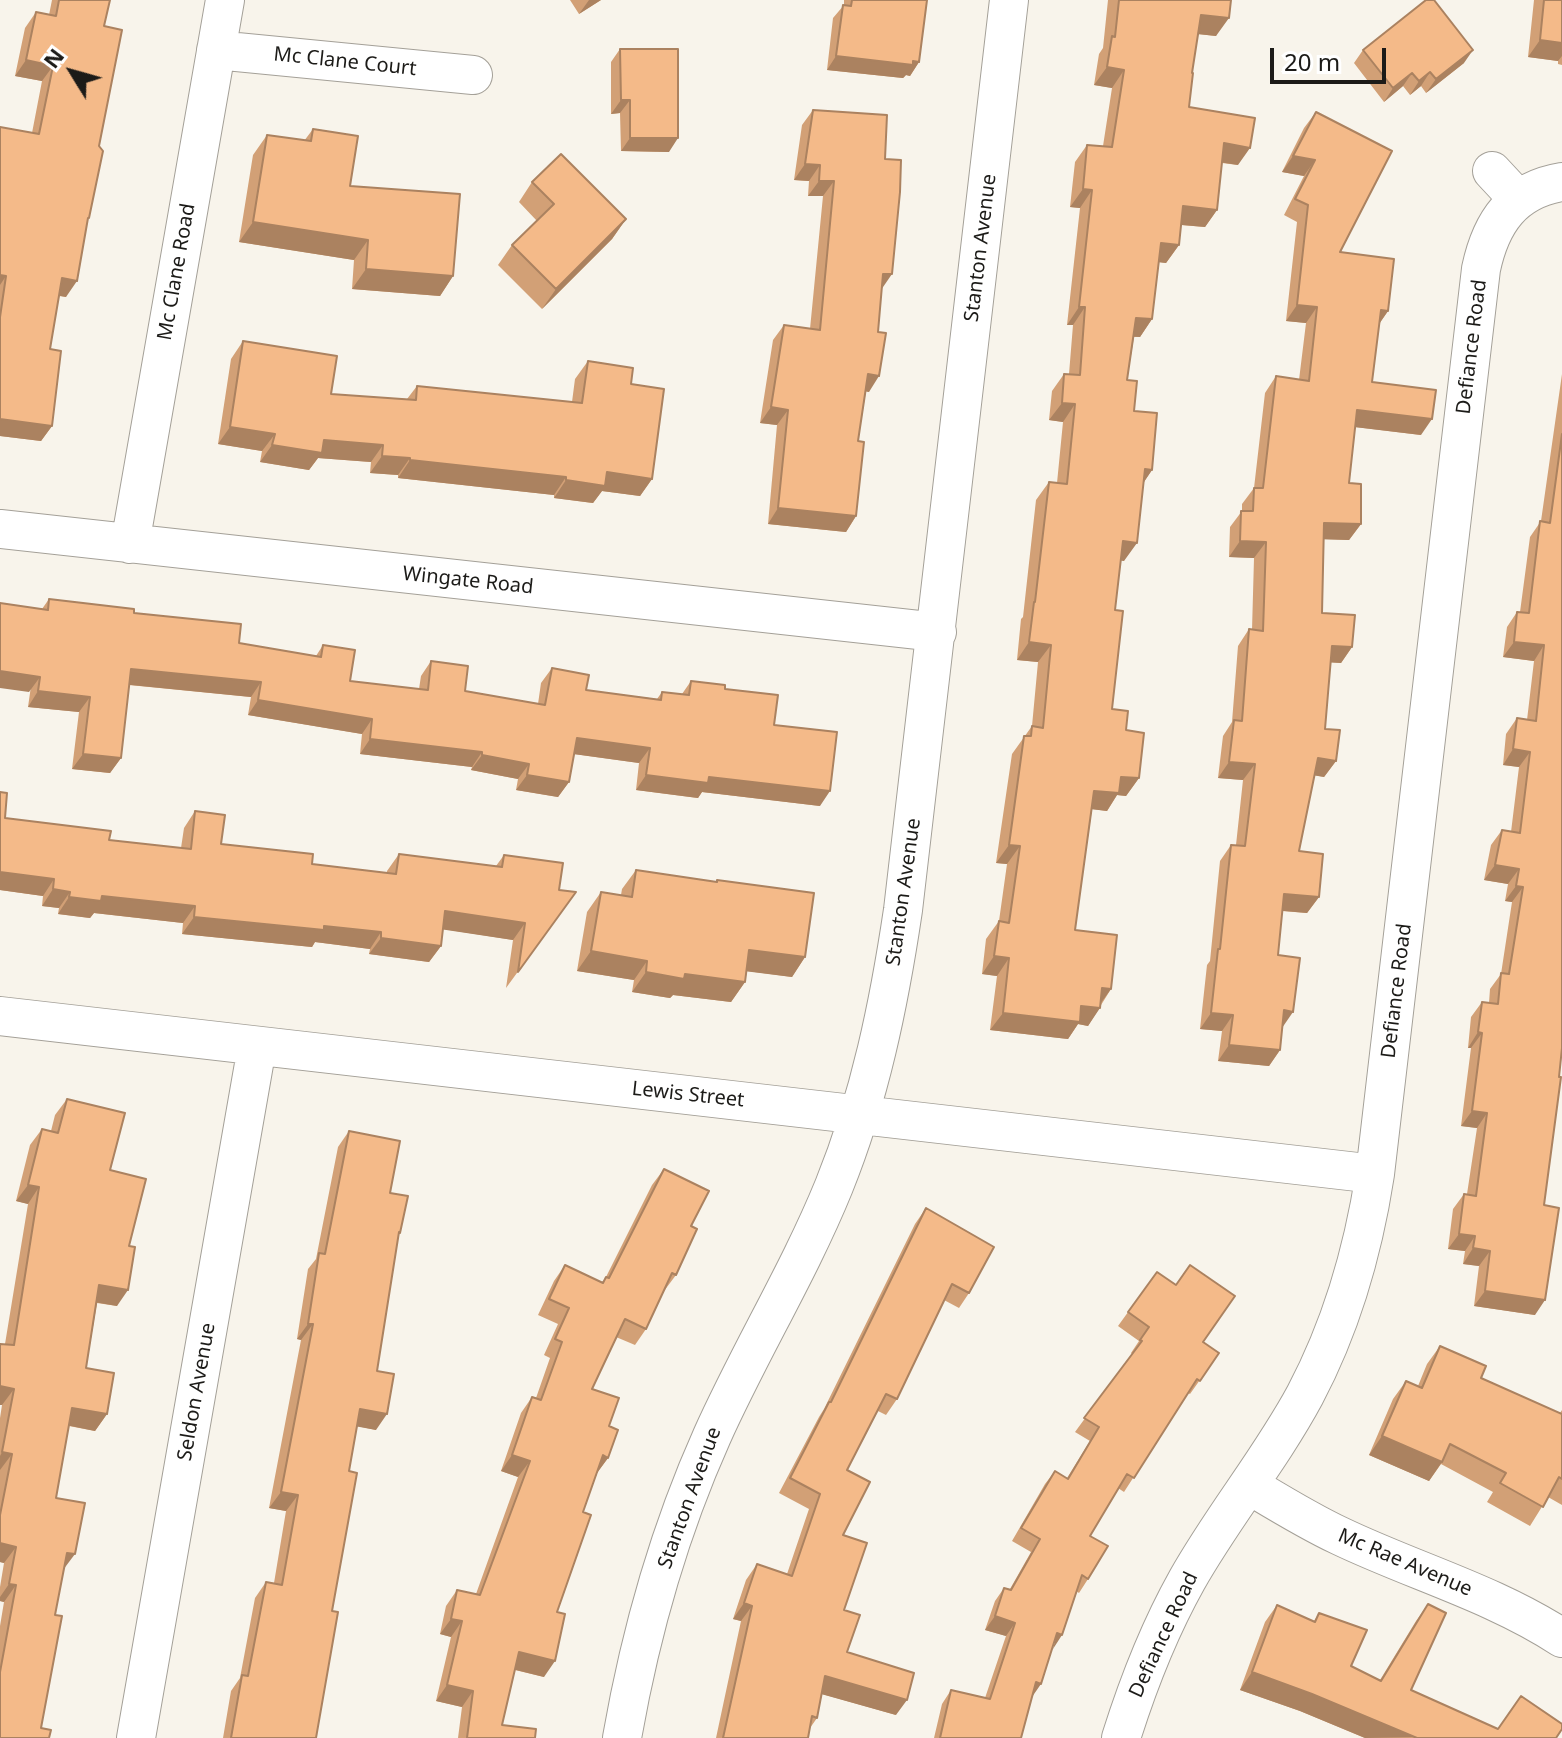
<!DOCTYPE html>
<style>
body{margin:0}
#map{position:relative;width:1562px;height:1738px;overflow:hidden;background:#f8f4eb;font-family:"Noto Sans",sans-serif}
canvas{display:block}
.north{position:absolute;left:32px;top:32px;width:80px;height:80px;-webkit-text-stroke:6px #fff;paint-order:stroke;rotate:307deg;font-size:22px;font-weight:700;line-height:32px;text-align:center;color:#1c1b18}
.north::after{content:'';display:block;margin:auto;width:28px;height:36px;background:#1c1b18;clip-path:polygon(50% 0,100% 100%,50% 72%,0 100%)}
.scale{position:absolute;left:1270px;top:48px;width:116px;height:36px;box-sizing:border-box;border:4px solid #1c1b18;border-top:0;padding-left:10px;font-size:24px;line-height:28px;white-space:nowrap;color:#1c1b18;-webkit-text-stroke:6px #fff;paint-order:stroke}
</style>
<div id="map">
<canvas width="1562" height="1738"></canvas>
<div class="north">N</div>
<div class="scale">20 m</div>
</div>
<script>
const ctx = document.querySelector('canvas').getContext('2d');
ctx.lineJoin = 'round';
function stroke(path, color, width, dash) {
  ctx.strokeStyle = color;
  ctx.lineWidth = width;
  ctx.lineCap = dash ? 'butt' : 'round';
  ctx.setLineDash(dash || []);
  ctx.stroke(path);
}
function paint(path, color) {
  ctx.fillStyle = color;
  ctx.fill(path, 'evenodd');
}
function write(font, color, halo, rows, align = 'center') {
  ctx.font = font + ' "Noto Sans",sans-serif';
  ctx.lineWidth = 6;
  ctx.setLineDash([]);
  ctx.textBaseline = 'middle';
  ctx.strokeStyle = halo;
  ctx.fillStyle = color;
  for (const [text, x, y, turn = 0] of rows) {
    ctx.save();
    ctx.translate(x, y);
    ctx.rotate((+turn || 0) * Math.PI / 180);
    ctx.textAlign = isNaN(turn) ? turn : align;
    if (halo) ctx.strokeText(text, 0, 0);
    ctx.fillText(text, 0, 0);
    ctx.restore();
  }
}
const minor = new Path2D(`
 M216,50l257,25
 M1492,171l26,28
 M0,529l937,103
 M130,544l95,-544
 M0,1016l1375,158
 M1249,1485c30,18 59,36 91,51 73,35 153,57 222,102
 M136,1738l121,-691
 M622,1738c18,-103 47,-206 90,-302 38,-85 87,-164 122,-250 36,-89 55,-182 69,-276l106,-910
 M1121,1738c17,-54 38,-108 66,-158 36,-64 83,-120 118,-185 37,-70 58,-143 70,-221l106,-905c10,-47 32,-79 81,-87`);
stroke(minor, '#a4a098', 40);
stroke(minor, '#fff', 38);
paint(new Path2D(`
 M52,0h58l-6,26 -5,120 -12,75 -21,76 -7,-1 -9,53 2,77 -11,15 -41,-5v-309l32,6 10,-52 -27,-5 10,-48 11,-16 13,3z
 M570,0h31l-22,14z
 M844,0h83l-8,62 -9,14 -4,-1 -3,3 -76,-8 6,-52 11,-13z
 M1108,0h123l-15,36 -18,-2 -6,39 -3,34 49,58 -16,-2 -5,47 -12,17 -24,-2 -2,20 -13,18 -7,-1 -7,57 -12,18h-6l-7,43 7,31 18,59 -9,13 -19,78 -3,-1 -6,50 -3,99 14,21 13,48 -13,18 -9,-1 -10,16 -15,-2 -17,121 36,59 -23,37 -10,-2 -10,15 -78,-9 7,-54 -15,-2 4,-35 13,-18 8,-57 -11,-1 16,-109 20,-28 6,-64 -21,-2 4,-41 2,-2 13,-117 13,-18 8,1 6,-61 -14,-2 3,-29 12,-17h5l4,-49h-6l13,-117 -10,-1 5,-45 12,-17 16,1 9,-58 -18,-3 5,-31 4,-6z
 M1534,0h28v65l-4,-1v-3l-30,-4z
 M620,49l49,103 -48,-1 -1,-38 -9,1v-52z
 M1363,50l101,13 -38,30 -5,-7 -11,9 -7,-9 -19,16 -30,-39z
 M813,110l69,178 -13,104 -3,-1 -8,50 -2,75 -10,16 -78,-8 9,-99 -17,-2 13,-83 11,-15 26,4 13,-133h-15l1,-15 -15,-1 8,-55z
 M1316,112l24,140 48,59 -9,13 -7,58 49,53 -66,-8 -6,56 12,41 -12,16 -25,-1 -2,74 30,34 -11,16 -11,-1 -5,67 11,32 -12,16 -10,-2 -15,76 20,46 -12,16 -25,-2 -4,44 4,72 -2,23 -11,16 -51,-5 4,-30 -22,-2 7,-64 3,-4 10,-100 11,-16h5l7,-65 -25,-2 5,-42 9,-14 6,-76 11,-17 3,1 2,-72 -25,-1 1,-30 12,-16v-7l12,-16 11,-95 11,-17 23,4 7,-57 -20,-2 11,-99 -13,-7 20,-39 -22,-4 22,-44z
 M313,129l37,57 103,90 -13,20 -88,-7 2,-29 -115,-18 14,-87 14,-20 37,6z
 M532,182l94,37 -14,20 -70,70 -44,-44 14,-20 25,-24 -18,-19z
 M243,341l88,53 76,5 10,-13 155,16 3,-23 13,-18 43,23 21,95 -12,17 -38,-5 -9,12 -39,-5v-3l-156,-17v-3l-28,-2 1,-11 -53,-4 -9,12 -49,-8 2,-11 -44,-7 13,-85z
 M1562,374v674l-18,157 -9,110 -61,-9 5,-40 -16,-2 2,-13 -17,-2 5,-40 11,-15h3l10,-66 -16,-2 10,-78h-3l3,-31 11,-15 7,1 1,-14 11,-15 11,-72 -7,-1 3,-17 -24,-4 7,-35 11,-15 9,2 8,-65 -16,-2 3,-31 11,-16 10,2 7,-59 -31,-4 4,-30 10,-15h3l10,-75 11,-16z
 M49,599l85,14 105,30 77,13 7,-11 27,36 69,8 2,-13 10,-15 34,30 73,13 3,-21 11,-15 34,22 71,9 5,-7 20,2 9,-13 34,8 49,36 46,81 -118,-14 -4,6 -62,-8 3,-27 -65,-9 -5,28 -11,15 -42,-7 2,-11 -47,-9 1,-3 -112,-13 2,-20 -114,-19 3,-18 -122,-12 -8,73 -11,15 -38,-4 7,-57 -51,-5 14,-98z
 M0,792l5,26 104,22 72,8 3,-20 11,-17 26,33 91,20 75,9v-2l12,-17 97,12 8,-11 55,35 17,2 -70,96 7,-48 -70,-11 -2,17 -12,16 -60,-8 1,-5 -55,-7 -3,5 -130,-13 1,-11 -89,-10 -4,5 -32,-4 1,-6 -17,-2 1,-10 -43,-6z
 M636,870l80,12 1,-2 88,77 -13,20 -45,-6 -2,11 -14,20 -58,-7 -3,3 -38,-6 2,-12 -57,-9 10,-59 14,-20 20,3 1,-6z
 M67,1099l43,71 19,76 -12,60 -20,-3 -11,65 21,46 -12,17 -26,-5 -13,72 7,72 -63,168v-112l4,-24 -4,-1v-14l4,-24 -4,-1v-144l2,-13h-2v-61h5l23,-140 -12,-3 14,-56 12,-16 9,2 4,-16z
 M349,1131l41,62 10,40 -2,3 -21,135 -1,59 -19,-4 -8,45 -33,267h-93l8,-47 9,-13 15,-80 11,-16 8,1 12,-72 -17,-3 32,-168 -4,-1 11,-70 8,-10 22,-112z
 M664,1169l27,57 -15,49 -12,16 -18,38 -11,16 -19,-8 -24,52 17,37 -1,32 -11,15 -14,39 -26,100 -13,65 -29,-7 -13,55 33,13h-77l4,-31 -26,-6 15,-64 -11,-3 6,-28 11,-16 19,4 42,-117 -17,-6 20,-58 11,-16 4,1 14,-40 -6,-3 14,-31 -20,-9 16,-34 11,-16 37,18 4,-6 46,-92z
 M926,1208l43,85 -10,15 -15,-8 -47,99 -11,16 -8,-4 -31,59 -4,65 1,75 3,42 49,63 -74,-21 -5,24 -7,10 -2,10h-92l25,-117 -8,-2 13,-39 11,-16 30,10 22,-65 -30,-16 40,-76 5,-8 91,-185z
 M1157,1272l46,70 16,11 -29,41 -2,-1 -64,99 -6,-4 -28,48 -2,43 -9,14 -3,-2 -44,106 -11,41h-87l8,-34 9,-14 34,8 21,-62 -21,-6 10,-29 9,-13 6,1 21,-37 -19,-11 33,-57 10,-13 12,7 23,-37 -15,-9 57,-78 -1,-1 8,-12 -21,-15z
 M1440,1346l41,32 79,35 2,-3v95l-14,-8 -18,29 -43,-24 6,-10 -52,-28 -12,17 -60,-26 24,-56 13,-18 12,5 9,-22z
 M1428,1604l-17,86 87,39 58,9h-191l-65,-27 -60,-21 25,-68 12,-17 37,16 5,-8 32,53 29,14 36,-59z`), '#d2a076');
paint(new Path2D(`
 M589,0h12l-22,14z
 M1201,15l28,3 -13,18 -28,-3z
 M1540,40l22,3v13l-4,5 -30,-4z
 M1473,50l-9,13 -38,30 10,-14z
 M836,56l77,5 6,1 -9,14 -4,-1 -3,3 -76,-8z
 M26,60l27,6 -11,15 -27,-5z
 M1107,67l17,3 -12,18 -18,-3z
 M1430,72l-9,14 -11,9 9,-14z
 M1412,73l-9,13 -19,16 9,-14z
 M621,100h9l-10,13 -9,1z
 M630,138h48l-9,14 -48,-1z
 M1224,143l26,5 -12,17 -26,-4z
 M1293,156l22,4 -11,16 -22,-4z
 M805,164l15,1 -11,16 -15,-1z
 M819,181h15l-11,15h-15z
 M1083,189l9,1 -12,18 -10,-1z
 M1183,206l34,4 -12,17 -34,-3z
 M626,219l-14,20 -70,70 14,-20z
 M253,222l115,18 -14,20 -115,-18z
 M1161,243l18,2 -13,18 -18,-2z
 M366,269l87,7 -13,20 -88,-7z
 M883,274h9l-11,16z
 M0,275l6,1 -6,9z
 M62,278l15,3 -11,16 -15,-3z
 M1297,305l20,2 -11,16 -20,-2z
 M1079,307h6l-12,18h-6z
 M1381,310l7,1 -11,16z
 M1136,318l16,1 -12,18 -16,-1z
 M868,374l11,2 -10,16 -11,-2z
 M1062,403l13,1 -12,18 -14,-2z
 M771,407l17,3 -11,15 -17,-2z
 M1357,410l75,9 -11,16 -75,-9z
 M0,419l52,7 -11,15 -41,-5z
 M230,427l45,7 -13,17 -44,-7z
 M324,440l59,5 -12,17 -53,-4 -9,12 -49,-8 12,-17z
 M382,456l28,2 -12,17 -28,-2z
 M410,460l156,17 -12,18 -156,-17z
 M1145,469l7,1 -12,18z
 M607,472l45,7 -12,17 -38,-5 -9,12 -39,-5 12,-18z
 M778,508l78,8 -10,16 -78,-8z
 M1324,523l37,1 -12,16 -36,-1z
 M1123,541l14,2 -13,18 -14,-2z
 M1240,541l26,1 -12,16 -25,-1z
 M1029,642l22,3 -13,17 -21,-2z
 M1514,642l30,3 -10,16 -31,-4z
 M1332,646l20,1 -11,16 -20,-1z
 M131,669l130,13 -10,15 -130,-13z
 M0,671l40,6 -11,15 -29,-4z
 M38,691l52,6 -11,15 -51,-5z
 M258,700l114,19 -10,15 -114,-19z
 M577,738l73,10 -11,15 -73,-10z
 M370,739l112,13 -10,15 -112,-13z
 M1513,749l17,3 -11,15 -16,-2z
 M83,754l38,4 -11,15 -38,-4z
 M482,755l47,9 -11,15 -47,-9z
 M1318,758l18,3 -12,16 -18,-3z
 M1229,762l26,2 -12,16 -25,-2z
 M527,775l42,7 -11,15 -42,-7z
 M646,775l63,2 121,14 -10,15 -118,-14 -4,6 -62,-8z
 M1121,777l18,1 -13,18 -9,-1 -10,16 -25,-3 12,-17z
 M1009,845l11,1 -13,18 -11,-1z
 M1495,865l24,4 -11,15 -24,-4z
 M0,872l54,7 -11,17 -43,-6z
 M1516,886l7,1 -11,15 -7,-1z
 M53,889l17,3 -11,16 -17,-2z
 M1284,894l35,3 -12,16 -34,-3z
 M102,896l93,10 -12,17 -89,-10 -4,5 -32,-4 11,-17z
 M445,911l80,12 -12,17 -80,-12z
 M194,917l130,9 57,6 -11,17 -55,-7 -3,5 -130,-13z
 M381,938l60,8 -12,16 -60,-8z
 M749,950l56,7 -13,20 -56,-7z
 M591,951l56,10 -13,19 -57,-9z
 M994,956l15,2 -12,18 -15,-2z
 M646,972l39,2 60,8 -14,20 -58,-7 -3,3 -38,-6z
 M1102,988l9,1 -13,18z
 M1081,1006l19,2 -12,18 -10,-2 -10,15 -78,-9 13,-17z
 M1284,1010l9,2 -11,16z
 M1211,1013l22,2 -11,16 -22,-2z
 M1478,1032l4,1 -11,15h-3z
 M1229,1045l51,5 -11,16 -51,-5z
 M1472,1111l15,2 -10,15 -16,-2z
 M28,1185l11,2 -11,17 -12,-3z
 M1459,1234l16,2 -10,15 -17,-2z
 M1473,1248l17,3 -11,15 -16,-2z
 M99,1285l29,5 -11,16 -29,-5z
 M1485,1291l60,9 -10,15 -61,-9z
 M308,1324h5l-12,16 -4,-1z
 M0,1386l14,3 -12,16h-2z
 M72,1408l35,6 -12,17 -34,-7z
 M360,1409l27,5 -11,16 -27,-5z
 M1382,1436l60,26 -13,19 -60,-26z
 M2,1452l10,2 -12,16v-14z
 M512,1455l18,6 -12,16 -17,-6z
 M603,1455l5,3 -11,15 -5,-2z
 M281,1492l17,3 -12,16 -17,-3z
 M0,1543l16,4 -12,16 -4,-1z
 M67,1553l8,1 -12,16z
 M9,1584l7,1 -12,17 -4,-1v-4z
 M744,1603l8,3 -11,15 -8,-2z
 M995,1616l20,7 -9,13 -21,-6z
 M451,1619l11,2 -11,16 -11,-3z
 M1057,1633l5,2 -9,14z
 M519,1652l36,9 -11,16 -36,-9z
 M1252,1672l60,22 104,43 -51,1 -65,-27 -60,-21z
 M825,1676l82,24 -11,15 -82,-23z
 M1036,1682l5,2 -9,13z
 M447,1685l26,6 -11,16 -26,-6z`), '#ab8260');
const building = new Path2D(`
 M59,0h51l-6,26 18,4 -23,116 4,5 -14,67h-1l-11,63 -15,-3 -12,71 11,2 -9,75 -52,-7v-102l6,-41 -6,-1v-148l39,7 14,-68 -27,-6 10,-48 20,4z
 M852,0h75l-8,62 -6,-1v4l-77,-9 7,-51 8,1z
 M1119,0h112l-2,18 -28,-3 -9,58h1l-4,34 66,11 -5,30 -26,-5 -7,67 -34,-4 -4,39 -18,-2 -9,76 -16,-1 -9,62 10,1 -3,30 23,2 -5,57 -7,-1 -8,74 -14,-2 -8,69 8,1 -11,98 16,2 -2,19 18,3 -5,45 -18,-1 -2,16 -25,-2 -19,139 42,5 -6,54 -9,-1 -2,20 -19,-2 -1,16 -77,-9 6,-55 -15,-2 5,-35 10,2 11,-77 -11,-1 15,-109h7l1,-10 11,2 8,-83 -22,-3 5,-40h1l14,-120 18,2 8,-80 -13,-1 2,-29 16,1 5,-68h-6l13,-117 -9,-1 4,-44 25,2 12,-77 -17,-3 5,-31 3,1z
 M1426,0h8l39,50 -37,29 -6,-7 -11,9 -7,-8 -19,15 -30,-38z
 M1544,0h18v43l-22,-3z
 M620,49h58v89h-48v-38h-9z
 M813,110l74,5 -2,44 16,1 -1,32 -8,82h-9l-5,58 8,1 -7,43 -11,-2 -10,67 6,1 -8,74 -78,-8 10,-98 -17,-3 13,-82 36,5 14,-149h-15l1,-16 -15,-1z
 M1316,112l76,39 -52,101 54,7 -6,52 -7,-1 -9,72 64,8 -4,29 -75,-9 -8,73 12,1v40l-37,-1 -2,90 33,2 -3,32 -20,-1 -7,83 15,1 -4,31 -18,-3 -19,93 24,3 -4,43 -35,-3 -6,61 22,3 -7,54 -9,-2 -4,40 -51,-5 4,-30 -22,-2 7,-64h2l11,-104 14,1 10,-82 -26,-2 5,-42 8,1 7,-92 14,2 3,-89 -26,-1 1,-30h12l1,-23h9l13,-112 33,5 8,-74 -20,-2 11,-100 -13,-6 20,-39 -22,-4z
 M313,129l45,7 -8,50 110,8 -7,82 -87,-7 2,-29 -115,-18 14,-87 44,6z
 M561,154l65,65 -70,70 -44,-44 42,-41 -22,-22z
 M243,341l94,15 -6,38 85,6 1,-14 165,17 6,-42 45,7 -2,16 33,5 -12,90 -45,-7 -2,14 -39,-6v-3l-156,-17v-2l-28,-2 1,-11 -59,-5 -2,13 -50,-8 3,-11 -45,-7z
 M1562,434v614l-3,29h2l-17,128 15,3 -14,92 -60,-9 5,-40 -17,-3 2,-12 -16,-2 5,-40 12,2 11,-83 -15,-2 10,-78 -4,-1 4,-30 16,2 3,-31 8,1 14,-87 -7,-1 3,-17 -24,-4 7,-35 18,3 10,-81 -17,-3 4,-31 19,3 8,-76 -30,-3 3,-30 12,1 11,-92 10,2z
 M49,599l85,10v4l107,11 -2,19 82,14 2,-12 32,5 -5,31 78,9 3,-29 37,5 -3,25 80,14 7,-37 37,7 -3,15 75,10 1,-8 27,3 2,-14 34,4v4l53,6 -4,30 63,7 -7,59 -121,-14 -1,6 -62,-8 4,-27 -73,-10 -8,44 -42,-7 2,-11 -47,-9v-3l-112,-13 2,-20 -114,-19 3,-18 -130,-13 -10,89 -38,-4 7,-57 -52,-6 2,-14 -40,-6v-68l48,7z
 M0,792l7,1 -2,25 106,13 -2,9 82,9 4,-38 30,4 -4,29 92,10 -1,10 84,10 3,-20 103,13 2,-12 59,8 -4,27 17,2 -58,80 7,-49 -80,-12 -4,35 -60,-8v-6l-57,-6v4l-130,-13 1,-11 -93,-10 -1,5 -32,-4 1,-5 -17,-3 1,-10 -54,-7z
 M636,870l81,12v-2l97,13 -9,64 -56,-7 -4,32 -60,-8 -1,5 -38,-7 1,-11 -56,-10 10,-59 31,5z
 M67,1099l58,14 -15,57 36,9 -17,67 6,1 -7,43 -29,-5 -13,83 28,5 -7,41 -35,-6 -16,90 29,5 -10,51 -8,-1 -12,62 7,1 -21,112 10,2 -2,8h-49v-66l16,-87 -7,-1 7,-37 -16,-4v-28l12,-61 -10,-2 12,-63 -14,-3v-42l14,1 25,-158 -11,-2 14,-56 16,4z
 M349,1131l51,10 -10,52 18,3 -8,37 -1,-1 -22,139 17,3 -7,40 -27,-5 -11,62 8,2 -25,138 6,1 -22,126h-85l11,-63 6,1 18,-94 16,3 16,-90 -17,-3 32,-168h-5l11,-71 6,1z
 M664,1169l45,22 -18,35 6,3 -21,46 -4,-2 -26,56 -21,-10 -33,70 27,9 -10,28 9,4 -10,28 -5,-3 -20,57 8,3 -34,97 8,2 -10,47 -36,-9 -17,73 34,4 -1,9h-68l6,-47 -26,-6 15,-64 -11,-2 6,-29 23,5 50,-134 -18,-6 20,-58 9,3 21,-58 -7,-3 14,-31 -20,-9 16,-34 38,18 3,-6 3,1z
 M926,1208l68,39 -25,46 -17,-9 -55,115 -11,-5 -39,76 23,12 -27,53 24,8 -23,67 16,5 -13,37 67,21 -7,27 -82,-24 -8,42 -5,-2 -4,22h-85l29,-132 -8,-3 13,-39 35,12 28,-82 -30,-16 39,-76h2z
 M1190,1265l45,31 -32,46 16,11 -19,28 -3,-2 -63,99 -7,-4 -37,62 18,10 -20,33 -6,-4 -20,60 -5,-2 -16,51 -5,-2 -15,56h-81l11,-48 39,9 25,-76 -20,-7 9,-28 7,2 29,-51 -19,-11 34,-57 13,8 31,-52 -15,-9 58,-77 -2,-1 9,-13 -21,-15 29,-40 19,13z
 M1440,1346l46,20 -5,12 81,36v65l-3,-2 -16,30 -43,-24 6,-10 -56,-29 -8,18 -60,-26 24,-55 16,7z
 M1428,1604l18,9 -35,77 87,39 23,-33 41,28v5l-6,9h-139l-105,-44 -60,-22 25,-67 38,17 4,-9 48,17 -16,36 30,15z`);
paint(building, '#f4ba89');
stroke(building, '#ab8260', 2);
write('20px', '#1c1b18', '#fff', [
 ["Mc Clane Court",345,62,6],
 ["Stanton Avenue",981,248,-83],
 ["Mc Clane Road",177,272,-80],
 ["Defiance Road",1472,347,-83],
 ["Wingate Road",468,581,6],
 ["Stanton Avenue",904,892,-82],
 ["Defiance Road",1397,991,-83],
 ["Lewis Street",688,1095,6],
 ["Seldon Avenue",197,1392,-80],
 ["Stanton Avenue",690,1498,-70],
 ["Mc Rae Avenue",1405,1563,23],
 ["Defiance Road",1164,1635,-65]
]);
</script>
